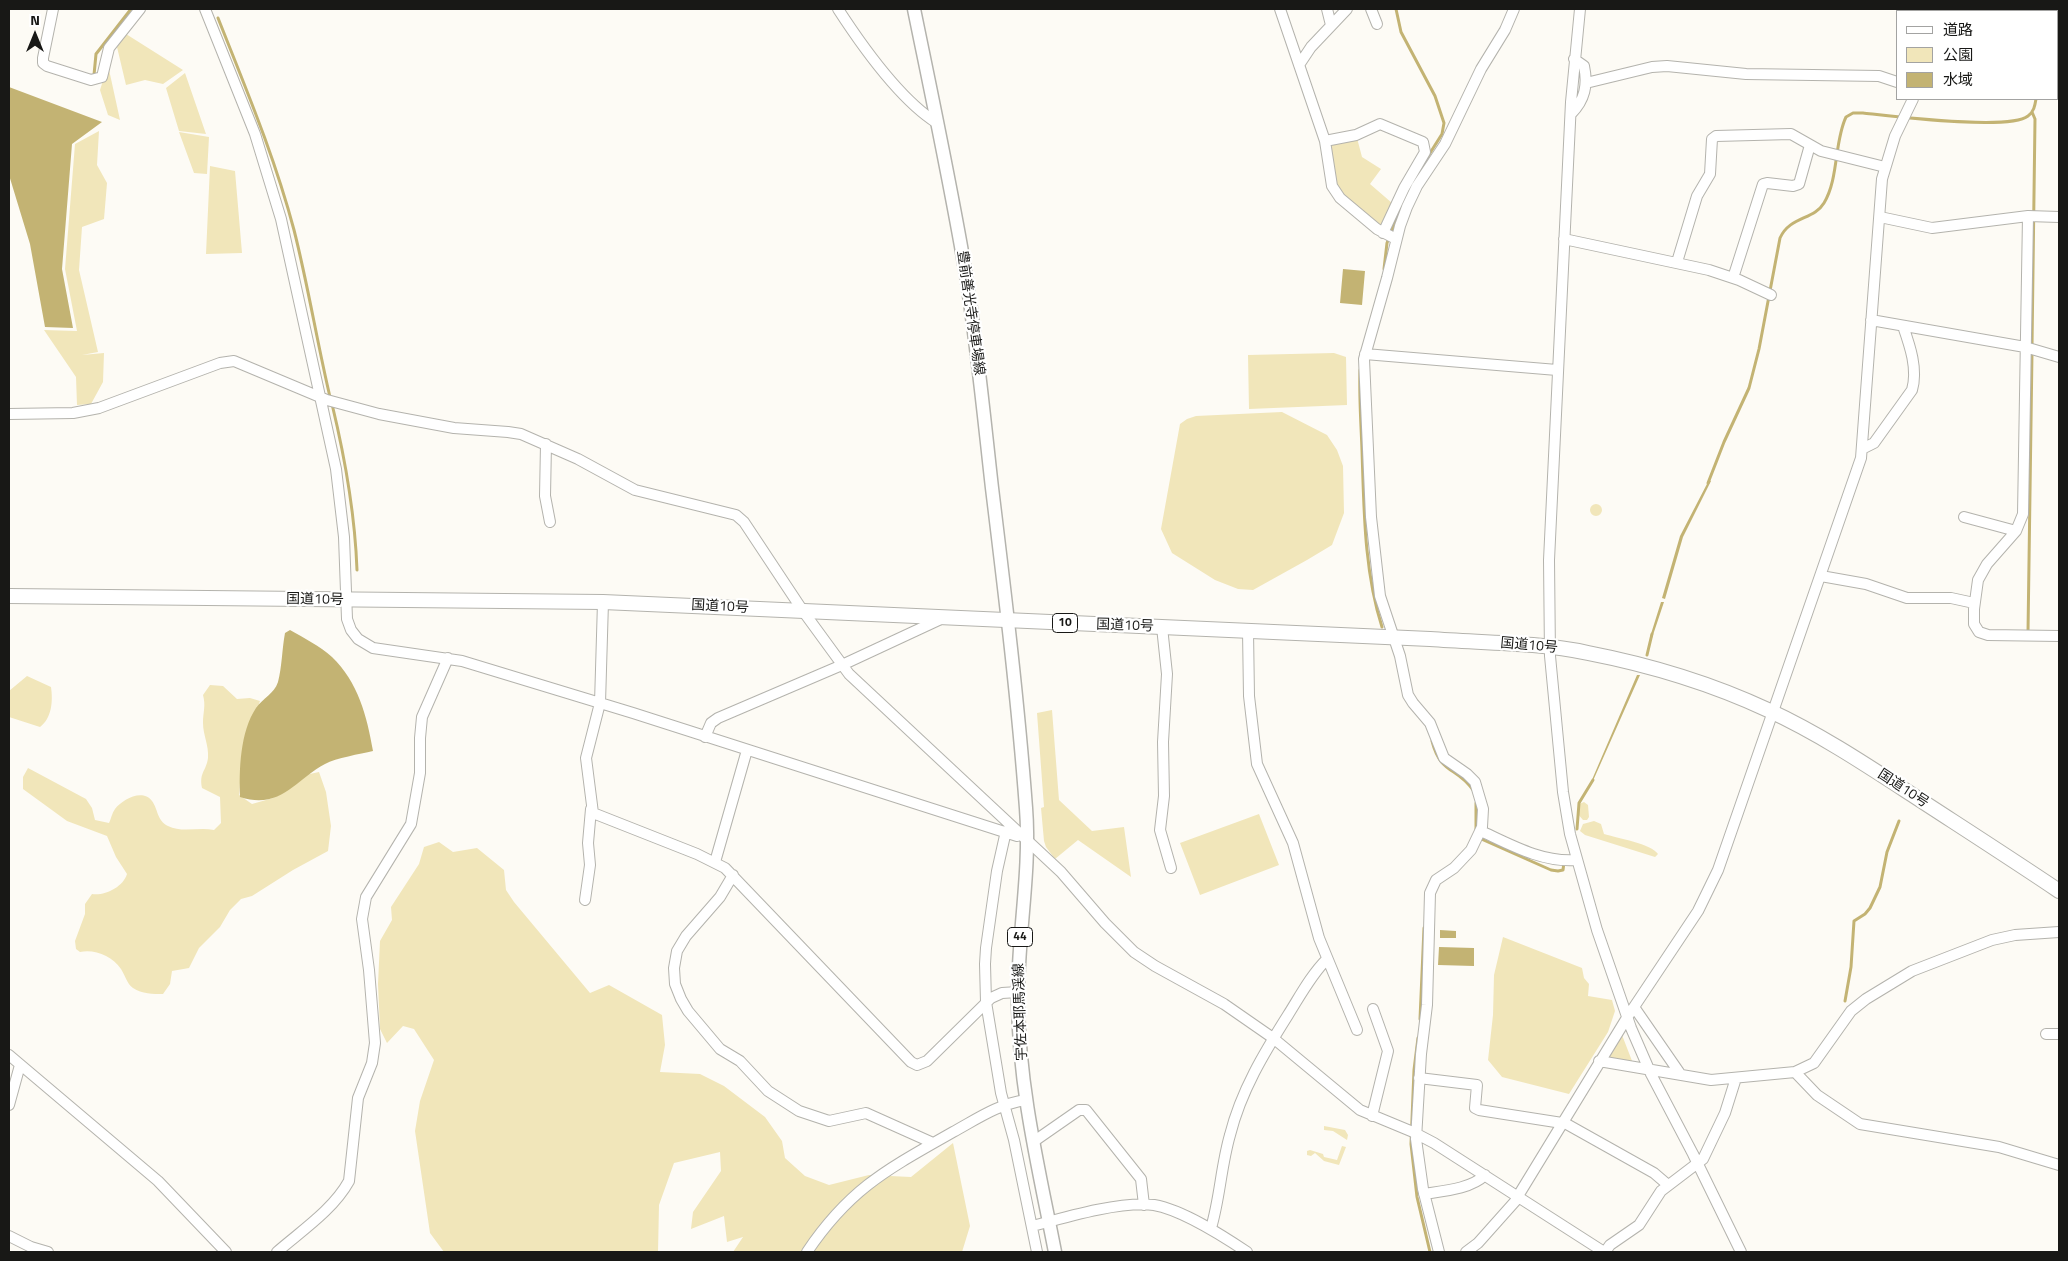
<!DOCTYPE html>
<meta charset="utf-8">
<style>
body{margin:0}
#map{position:relative;width:2068px;height:1261px;overflow:hidden;background:#fdfbf5;font-family:"Titillium Web","Noto Sans JP",sans-serif}
canvas{display:block}
.frame{position:absolute;inset:0;border:10px solid #181816;pointer-events:none}
.legend{position:absolute;left:1896px;top:10px;width:162px;height:90px;box-sizing:border-box;background:#fff;border:1px solid #a3a3a2;margin:0;padding:6px 9px;list-style:none;font-size:15px;color:#181816}
.legend li{display:flex;align-items:center;gap:10px;height:25px}
.legend b{width:25px;border:1px solid #a3a3a2}
.north{position:absolute;left:10px;top:10px;width:50px;height:50px;-webkit-text-stroke:4px #fff;paint-order:stroke;rotate:0deg;font-size:14px;font-weight:700;line-height:20px;text-align:center;color:#181816}
.north::after{content:'';display:block;margin:auto;width:18px;height:22px;background:#181816;clip-path:polygon(50% 0,100% 100%,50% 72%,0 100%)}
</style>
<div id="map">
<canvas width="2068" height="1261"></canvas>
<div class="frame"></div>
<ul class="legend">
<li><b style="height:6px;background:#fff"></b>道路</li>
<li><b style="height:14px;background:#f1e6ba"></b>公園</li>
<li><b style="height:14px;background:#c3b373"></b>水域</li>
</ul>
<div class="north">N</div>
</div>
<script>
const ctx = document.querySelector('canvas').getContext('2d');
ctx.lineJoin = 'round';
function paint(path, color) {
  ctx.fillStyle = color;
  ctx.fill(path, 'evenodd');
}
function stroke(path, color, width, dash) {
  ctx.strokeStyle = color;
  ctx.lineWidth = width;
  ctx.lineCap = dash ? 'butt' : 'round';
  ctx.setLineDash(dash || []);
  ctx.stroke(path);
}
function write(font, color, halo, rows, align = 'center') {
  ctx.font = font + ' "Titillium Web","Noto Sans JP",sans-serif';
  ctx.lineWidth = 4.5;
  ctx.setLineDash([]);
  ctx.textBaseline = 'middle';
  ctx.strokeStyle = halo;
  ctx.fillStyle = color;
  for (const [text, x, y, turn = 0] of rows) {
    ctx.save();
    ctx.translate(x, y);
    ctx.rotate((+turn || 0) * Math.PI / 180);
    ctx.textAlign = isNaN(turn) ? turn : align;
    if (halo) ctx.strokeText(text, 0, 0);
    ctx.fillText(text, 0, 0);
    ctx.restore();
  }
}
paint(new Path2D(`
 M126,34l57,36 -20,14 -18,-4 -19,5 -9,-38z
 M108,65l12,55 -12,-5 -8,-25z
 M185,73l21,61 -27,-3 -13,-43z
 M99,131l-2,34 10,18 -3,36 -22,8 -3,43 19,82 -16,3 22,-2 -1,29 -12,22 -14,1 -1,-28 -32,-47 33,1 -12,-62 10,-125z
 M179,132l30,5 -2,37 -13,-1z
 M1357,138l5,19 19,12 -11,15 22,19 -10,22 -5,1 -39,-37 -4,-12 -5,-33z
 M210,166l25,5 7,82 -36,1z
 M1334,353l12,4 1,48 -98,4 -1,-54z
 M1282,412l45,23 10,15 6,16 1,47 -12,32 -25,15 -54,30 -15,-1 -23,-9 -43,-27 -11,-24 19,-105 7,-5 9,-3z
 M1590 510a6 6 0 1 1 12 0a6 6 0 1 1-12 0Z
 M27,676l24,11c2,14 1,31 -11,40l-31,-10v-26z
 M210,685l13,1 14,13 13,-1 10,3c-11,31 -19,61 -21,94l13,9 21,-6 32,-23 14,-3 7,20 5,34 -3,25 -35,19 -41,26 -11,3 -11,11 -10,17 -21,21 -10,20 -17,3 -2,13 -7,10c-10,0 -21,0 -30,-6 -6,-4 -8,-13 -12,-19 -9,-13 -26,-20 -41,-17l-4,-3 -1,-8 10,-27v-10l7,-10c13,2 31,-7 35,-20l-11,-17 -9,-21 -40,-15 -44,-32v-12l5,-9 58,31 6,9 3,12 14,3c2,-4 3,-10 6,-14 7,-9 27,-21 37,-8 6,8 5,20 16,25 13,7 31,1 46,4l7,-7 -1,-26 -18,-9c-3,-16 4,-16 6,-30 1,-13 -5,-23 -5,-35 0,-11 3,-17 0,-28z
 M1052,710l7,90 33,31 32,-4 7,50 -53,-37 -23,19 -9,-12 -2,-6 -3,-33 3,-1 -7,-94z
 M1584,802l4,3 1,12 -2,3h-4l-6,-7 2,-9z
 M1259,814l20,51 -79,30 -20,-52z
 M1594,821l7,3 3,10c13,4 48,10 54,20l-3,3 -70,-22 -5,-4 3,-7z
 M439,842l14,10 24,-4 27,22 2,20 8,12 76,91 19,-8 53,30 3,30 -5,27 40,2 24,12 41,31 17,24 3,17 20,18 24,9 40,-10 42,2 42,-34 17,83 -8,26h-229l10,-15 -16,5 -3,-26 -33,13 2,-17 28,-41 -1,-19 -46,11 -15,42 -1,47h-214l-14,-19 -15,-102 5,-30 14,-41 -20,-31 -11,-3 -16,17 -7,-14 -2,-45 2,-43 12,-21 -1,-13 28,-43 5,-17z
 M1503,937l79,31 2,10 5,6 -1,12 24,4 3,11 -7,21 -39,62 -67,-17 -14,-17 5,-45 1,-40z
 M1622,1035l12,31 -30,-6z
 M1324,1126l21,4 3,5 -1,5 -14,-9 -9,-1z
 M1342,1146l4,1 -7,18 -15,-4 -9,-8 -4,3 -4,-1v-4l3,-1 13,4 1,3 13,3z`), '#f1e6ba');
paint(new Path2D(`
 M9,87l93,35 -30,22 -10,125 11,59 -28,-1 -15,-83 -21,-69z
 M1343,269l22,2 -3,34 -22,-2z
 M1709,480l2,1 -28,56 -18,62 -3,-1 18,-62z
 M1661,602h3l-12,36 -2,-1z
 M290,630c14,8 30,16 42,27 26,25 35,59 41,94 -13,3 -37,7 -48,13 -30,16 -44,46 -85,33 -1,-27 0,-65 16,-89 7,-10 18,-14 22,-26 4,-15 4,-33 7,-49z
 M1637,675h3l-48,108 -1,-1z
 M1440,930l16,1v7h-16z
 M1439,947l35,1v18l-36,-1z`), '#c3b373');
stroke(new Path2D(`
 M1396,9l5,23 34,64 9,27 -2,11 -17,27
 M2032,9v2
 M218,18c28,71 56,137 76,212 14,55 23,112 36,167
 M94,75l2,-21 35,-45
 M1384,269l3,-26 16,-42
 M2032,346l3,-227 -3,-7
 M1360,370c-1,26 1,53 2,80 2,59 2,121 20,177
 M332,404c13,54 23,110 25,166
 M1708,483l16,-41 25,-54 10,-39 21,-111c10,-22 34,-18 44,-35 15,-25 10,-61 22,-86l7,-4h10c28,3 146,18 165,3 6,-4 7,-11 8,-17
 M2028,632l4,-280
 M1647,655l5,-21
 M1432,741c9,34 24,25 41,49
 M1476,829v-26
 M1577,829l2,-26 14,-23
 M1479,838l72,32 7,1 5,-1 1,-8
 M1845,1001l6,-34 3,-46 11,-7 5,-6 10,-21 7,-35 12,-31
 M1420,1019l4,-91
 M1418,1038l-4,32 -3,74 6,53 13,55`), '#c3b373', 3);
const minor = new Path2D(`
 M53,9l-10,49v5l4,3 44,14 11,-3 7,-29 31,-39
 M205,9l50,125 26,85 55,250 8,68 3,82 4,11 7,9 15,9 89,13 171,52 384,123
 M838,9c24,37 61,90 99,114
 M1280,9l45,132 7,45 8,12 37,31 19,10
 M1327,9l4,16
 M1371,9l6,15
 M1580,9l-9,93 -22,458 1,96 13,136 7,42 27,96 34,98 20,46 42,80 48,98
 M1959,11l2,-2
 M1299,65l12,-18 36,-38
 M1586,83l66,-16 15,-1 79,8 133,2 18,6
 M1571,114c14,-14 17,-29 13,-48l-10,-7
 M1325,141l31,-6 24,-11 43,18 2,10 -21,36 -21,45
 M2028,216l-5,298 -7,17 -29,33 -9,16 -4,29v15l5,8 9,3 71,1
 M1880,217l52,11 96,-12 31,1
 M1564,239l145,31 30,10 32,15
 M1677,262l20,-66 13,-22 2,-35 4,-3 75,-2 30,17 64,16
 M1733,278l30,-94 4,-1 26,3 6,-2 11,-39
 M1871,320l154,27 34,10
 M1365,354l192,16
 M9,414l64,-1 26,-5 121,-45 14,-2 93,39 52,14 75,14 54,4 13,2 57,25 57,31 101,25 8,7 59,89 46,63 212,198 44,51 29,29 21,14 69,38 49,34 87,72 53,22 21,11 170,109
 M546,444l-1,52 5,26
 M1862,449l12,-6 38,-53c6,-21 -2,-44 -9,-64
 M1964,517l52,14
 M1821,576l45,8 41,14h44l23,5
 M603,602l-3,101 -14,55 7,55 104,41 28,14 186,194 6,3 10,-4 64,-63 11,-5 16,-1
 M1162,627l5,47 -4,68 1,54 -4,34 11,38
 M1248,631l1,65 8,68 36,79 26,95 38,92
 M705,737l6,-14 7,-5 124,-53 101,-47
 M1006,831l-9,40 -11,77 -1,16 1,38 15,91 13,47 23,112
 M1481,831c30,14 62,32 96,29
 M715,862l32,-112
 M733,875l-13,22 -34,39 -9,15 -3,17 1,16 6,15 7,12 32,38 20,12 28,30 31,20 30,10 37,-8 67,30
 M585,900l5,-35 -2,-22 3,-34
 M1634,1007l47,68
 M2046,1034h13
 M9,1055l149,126 68,71
 M1599,1061l112,19 84,-8 19,-9 37,-52 15,-12 46,-28 80,-31 23,-5 44,-3
 M1795,1072l22,23 43,29 139,23 60,18
 M1419,1078l58,7 -2,23 4,2 83,13
 M9,1105l11,-40
 M1372,1116l16,-65 -15,-42
 M1563,1122l91,51 14,12
 M1033,1142l46,-32h7l55,69 3,26
 M1424,1194c19,-3 47,-5 61,-19
 M1518,1196l110,-180 70,-105 20,-41 143,-412 21,-279 13,-43 18,-37
 M1033,1226c33,-9 87,-25 121,-21 29,5 69,31 93,47
 M1211,1228c9,-30 10,-62 19,-93 11,-44 34,-82 58,-120 12,-19 23,-40 39,-56
 M9,1236l22,11 17,5
 M277,1252c24,-21 56,-42 72,-71l9,-83 14,-35 3,-20 -6,-73 -7,-51 4,-22 45,-73 9,-51v-35l2,-21 26,-59
 M807,1252c43,-64 81,-83 146,-120 24,-13 45,-28 73,-32
 M1439,1252l-16,-63 -7,-50 5,-85 6,-49 3,-112 6,-13 18,-12 17,-18 11,-23 1,-18 -8,-27 -8,-8 -23,-16 -14,-35 -17,-20 -5,-8 -8,-39 -20,-60 -9,-79 -7,-158 23,-81 13,-52 7,-19 10,-21 28,-42 36,-75 24,-39 9,-21
 M1466,1252l12,-9 41,-46
 M1605,1252l5,-7 29,-20 22,-34 42,-32 22,-46 11,-35`);
const major = new Path2D(`
 M914,9c18,88 37,177 52,266 11,70 18,142 26,213 13,106 26,213 34,320 5,65 -9,130 -8,195 1,85 21,167 37,249`);
const highway = new Path2D(`
 M9,596l594,6 827,37c53,4 107,3 158,14 62,12 122,30 180,57 50,23 97,54 143,84 49,32 99,64 148,97`);
stroke(minor, '#b4b3ad', 12);
stroke(major, '#b4b3ad', 15);
stroke(highway, '#b4b3ad', 16);
stroke(minor, '#fff', 10);
stroke(major, '#fff', 12);
stroke(highway, '#fff', 14);
for (const [x, y, w] of [
 [1065,623,25],
 [1020,937,25]
]) {
  const box = new Path2D();
  box.roundRect(x - w / 2, y - 9.5, w, 19, 4);
  ctx.fillStyle = '#fff';
  ctx.fill(box);
  stroke(box, '#181816', 1);
}
write('bold 12px', '#181816', null, [
 ["10",1065,623],
 ["44",1020,937]
]);
write('14px', '#181816', '#fff', [
 ["豊前善光寺停車場線",970,313,82],
 ["国道10号",315,600,1],
 ["国道10号",720,607,3],
 ["国道10号",1125,626,2],
 ["国道10号",1529,646,5],
 ["国道10号",1903,789,33],
 ["宇佐本耶馬渓線",1021,1012,-92]
]);
</script>
